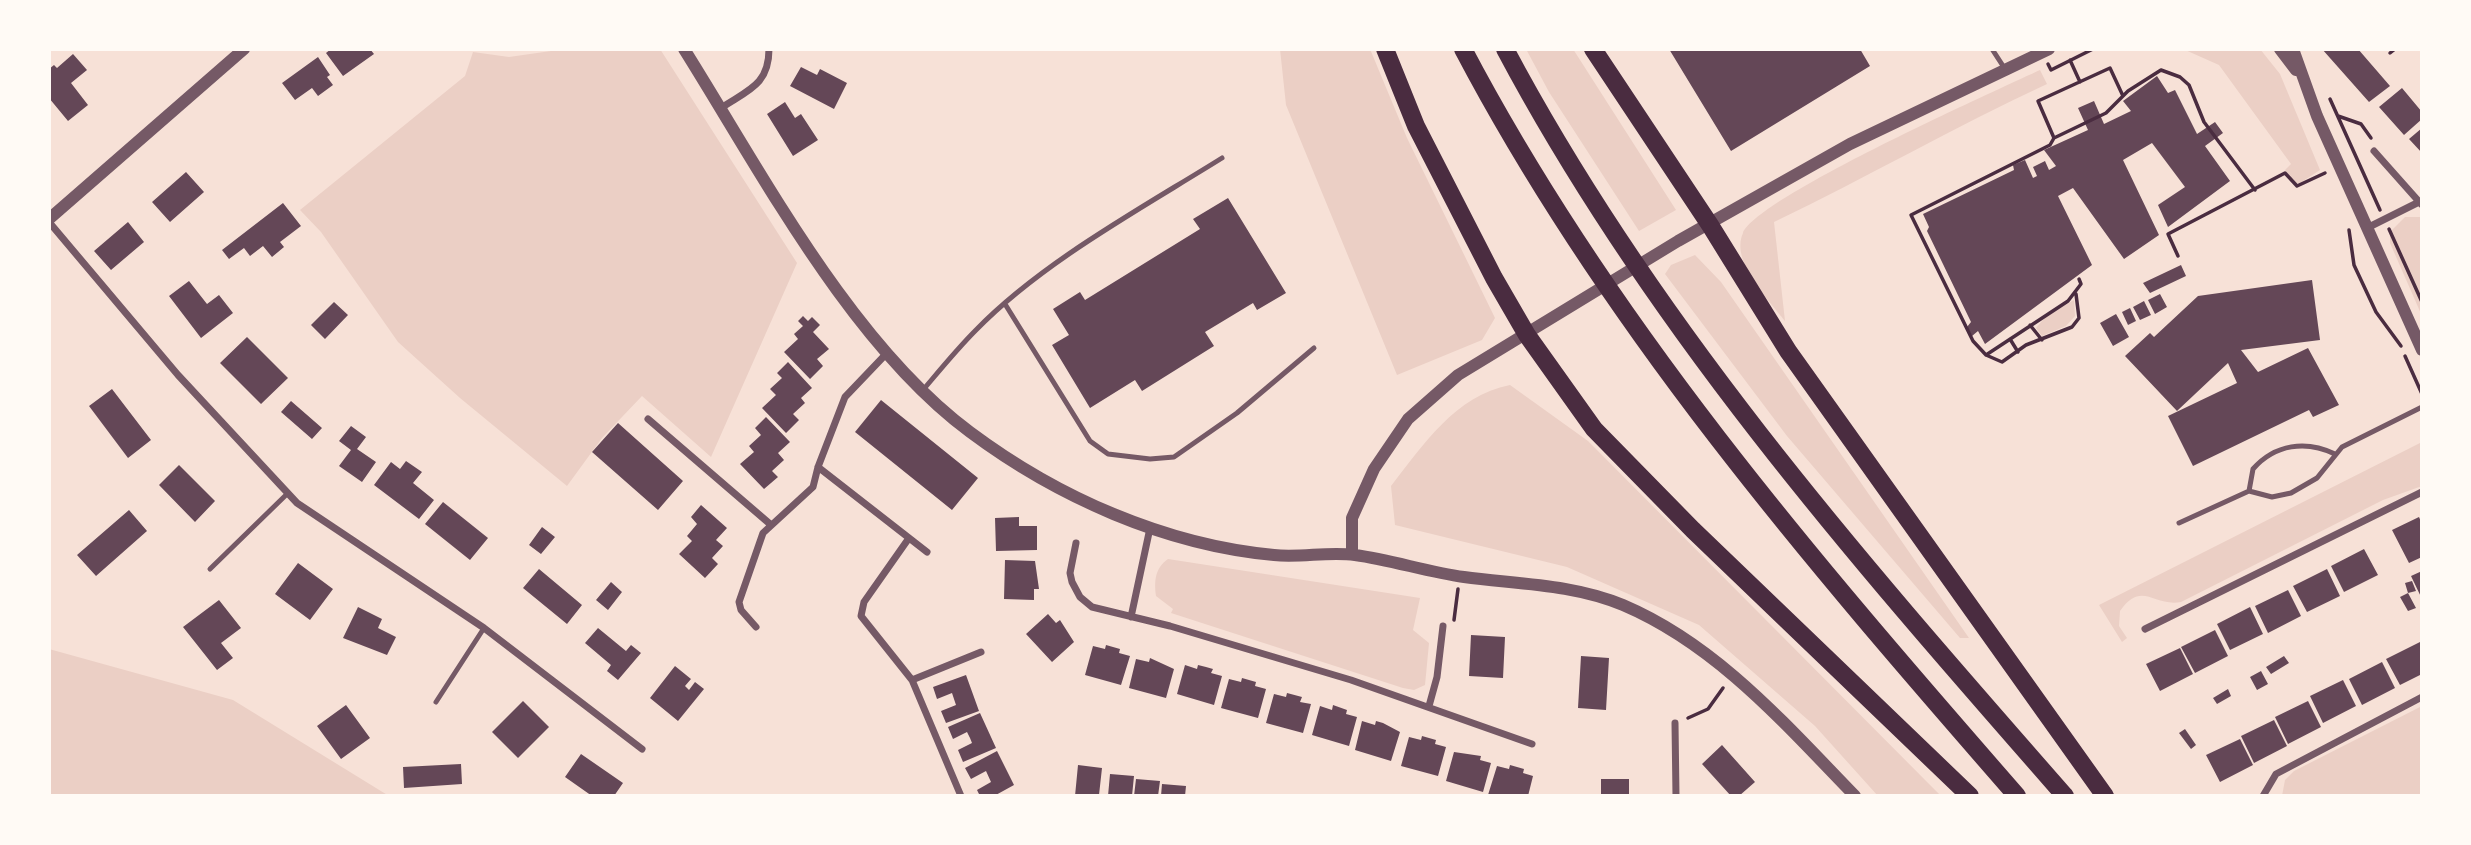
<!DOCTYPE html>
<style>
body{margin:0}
#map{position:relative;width:2471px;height:845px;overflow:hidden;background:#f7e1d7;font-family:Rubik,sans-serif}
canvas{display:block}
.frame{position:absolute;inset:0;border:51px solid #fffaf5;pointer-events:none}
</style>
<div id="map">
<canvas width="2471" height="845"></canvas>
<div class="frame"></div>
</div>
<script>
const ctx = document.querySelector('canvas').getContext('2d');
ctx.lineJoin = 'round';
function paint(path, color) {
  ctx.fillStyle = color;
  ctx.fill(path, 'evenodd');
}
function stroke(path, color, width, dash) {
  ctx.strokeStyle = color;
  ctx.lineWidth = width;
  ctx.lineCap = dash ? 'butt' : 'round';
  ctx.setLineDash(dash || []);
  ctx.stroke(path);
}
paint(new Path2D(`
 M565,49h95l137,214 -86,194 -69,-61 -40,42 -35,48 -107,-88 -62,-56 -77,-110 -21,-22 165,-134 8,-24 36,5z
 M1280,49h90l37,89 88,180 -13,22 -85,35 -111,-270z
 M1526,49h47l103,161 -37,21 -90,-139z
 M2183,49h77l20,25 40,96 -20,13h-5l-10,-13 6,-6 -72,-99z
 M2040,70l7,14c-93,43 -181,94 -273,138l11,99c-16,-21 -55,-59 -42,-88 15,-36 250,-141 297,-163z
 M2405,217h17v99l-32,-73v-11z
 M1695,255l26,27 248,356h-9l-173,-202 -122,-162 6,-9z
 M2074,300l1,16 -9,10 -24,10 -6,-8 12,-14z
 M1510,385l78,56 353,355h-63l-63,-70 -116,-101 -132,-58 -172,-42 -4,-39c33,-42 64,-90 119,-101z
 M2422,442v44l-39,14 -202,102c-28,5 -39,-22 -61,9l-1,15 8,12 -5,4 -23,-37z
 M1168,559l252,39 -7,32 16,13 -4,42 -11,5 -11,-2 -232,-75 2,-4 -17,-13c-2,-15 -1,-28 12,-37z
 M49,649l184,51 156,96h-340z
 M2422,706v90h-140l3,-16 9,-9z`), '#ebcfc5');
paint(new Path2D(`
 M331,49h39l4,5 -31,22 -17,-23z
 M1669,49h191l10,17 -139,85z
 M2322,49h36l32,37 -21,16z
 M73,54l14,16 -16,13 17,22 -20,16 -19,-23v-29l5,-4 3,3z
 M318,57l12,18 -3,2 6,8 -15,11 -6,-8 -17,12 -13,-17z
 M801,67l16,8 3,-6 27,14 -13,26 -44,-23z
 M2157,76l11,17 7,-3 22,44 18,-12 8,11 -18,13 25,35 -62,46 -10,-22 27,-18 -33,-44 -29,17 36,75 -35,24 -51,-71 -15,8 34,69 -107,79 -7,-13 -6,5 -5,-9 4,-5 -44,-91 2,-4 -6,-13 91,-44 -1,-5 12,-5 8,18 4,-2 -4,-9 12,-6 4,9 7,-4 -12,-16 44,-20 -10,-22 16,-7 10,23 27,-13 -8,-10z
 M2402,88l20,24v7l-18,16 -25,-28z
 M785,102l10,16 6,-4 17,26 -25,16 -26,-42z
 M2422,128v25l-13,-14z
 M186,172l18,20 -34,30 -18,-20z
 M1228,198l58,95 -29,17 -4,-7 -48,29 9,14 -72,45 -7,-11 -45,28 -38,-63 17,-10 -16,-26 27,-17 5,8 115,-71 -7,-10z
 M283,203l18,23 -21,16 4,5 -12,10 -9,-11 -13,10 -6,-8 -15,11 -7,-9z
 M128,222l16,20 -33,28 -17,-19z
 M2181,265l5,11 -36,17 -7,-10z
 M2312,280l8,60 -79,10 17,22 50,-24 31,57 -26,12 -4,-7 -116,56 -25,-50 69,-33 -9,-20 -51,48 -52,-55 25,-23 4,4 44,-41z
 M189,281l18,23 12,-9 14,18 -32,25 -32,-42z
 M2160,294l7,13 -12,7 -7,-14z
 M2144,301l7,14 -11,5 -7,-13z
 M334,302l14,13 -23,24 -14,-14z
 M2130,308l6,13 -8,4 -6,-13z
 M2116,314l13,23 -16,9 -13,-23z
 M803,316l5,5 4,-4 8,8 -7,7 16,17 -12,10 6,7 -13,13 -26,-27 14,-13 -4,-5 9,-8 -5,-5z
 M247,337l41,41 -27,26 -41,-41z
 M788,362l24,26 -11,10 4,5 -12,11 6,6 -13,13 -24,-25 14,-13 -6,-6 12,-11 -5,-5z
 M112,389l39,51 -23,18 -39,-52z
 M881,400l97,78 -26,32 -97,-78z
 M291,401l31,27 -10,11 -31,-27z
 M766,417l24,25 -12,11 6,7 -12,11 6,6 -14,12 -24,-25 14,-12 -5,-6 12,-11 -6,-7z
 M618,423l65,58 -25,29 -66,-58z
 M351,426l15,11 -9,12 19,13 -14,20 -23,-16 12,-16 -12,-9z
 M406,461l16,11 -9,11 21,17 -15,19 -45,-34 17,-23 9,7z
 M179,465l36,36 -20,21 -36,-37z
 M443,502l45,36 -18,22 -45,-36z
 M701,505l26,23 -11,12 7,6 -11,12 6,6 -13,14 -26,-24 13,-13 -5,-5 10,-12 -6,-7z
 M129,510l18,21 -51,45 -19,-21z
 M1019,517v9h18v24l-41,1 -1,-33z
 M2419,517l3,7v33l-13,6 -17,-33z
 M542,527l13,10 -14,17 -12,-9z
 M2364,549l14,26 -34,17 -13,-26z
 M1005,560l30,1 4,28h-5v11l-30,-1z
 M298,563l35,26 -23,31 -35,-26z
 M539,569l43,36 -15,19 -44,-36z
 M2327,569l13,27 -33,16 -14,-26z
 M2422,571v28l-11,-23z
 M2412,581l4,10 -8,2 8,15 -8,3 -8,-14 8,-4 -3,-10z
 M611,582l11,10 -14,18 -12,-10z
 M2288,590l13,26 -33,17 -13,-27z
 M219,600l22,28 -20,15 12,15 -16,12 -34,-43z
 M358,607l24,12 -4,9 18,9 -9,18 -44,-17z
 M2250,607l13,27 -33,16 -13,-26z
 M1048,614l8,9 4,-3 14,22 -22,20 -26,-28z
 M598,628l28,23 5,-6 10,8 -23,27 -11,-9 4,-6 -26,-22z
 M2215,630l13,26 -33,17 -14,-26z
 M1471,635l34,2 -2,41 -34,-2z
 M2420,642l2,32 -22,11 -14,-26z
 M1106,645l14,4 -1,4 11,3 -9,29 -36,-10 8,-29 12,3z
 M2180,648l13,26 -33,17 -14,-27z
 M1581,656l28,2 -3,52 -28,-2z
 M2284,656l5,7 -18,11 -5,-7z
 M1150,658l24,11 -8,29 -37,-10 7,-29 13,3z
 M2382,662l13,26 -33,17 -13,-26z
 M1185,665l12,4 1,-4 8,2 7,2 -2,4 11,3 -8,29 -37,-11z
 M675,666l16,13 -6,7 4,4 6,-8 9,7 -26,32 -28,-23z
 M2261,671l7,13 -11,6 -7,-13z
 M966,675l13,36 -33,12 -5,-12 15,-6 -4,-12 -15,6 -4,-12z
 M1242,678l14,4 -1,4 11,3 -8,29 -37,-10 8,-29 12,3z
 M2343,680l13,26 -33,17 -13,-27z
 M2228,689l3,7 -14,8 -4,-6z
 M1287,693l15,4 -2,5 11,2 -8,29 -37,-10 8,-29 12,3z
 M523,701l26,26 -31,31 -26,-26z
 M2308,701l13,26 -33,17 -13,-27z
 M346,705l24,33 -29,21 -24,-33z
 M1333,705l14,5 -1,4 11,3 -8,29 -37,-11 8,-29 12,4z
 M980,713l16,35 -33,14 -5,-12 14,-7 -2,-5 -3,-6 -14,7 -5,-12z
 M2274,720l13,26 -33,17 -13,-27z
 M1362,721l13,4 1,-4 7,2 17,9 -9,29 -36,-11z
 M2185,729l11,16 -5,4 -12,-16z
 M1422,736l14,4 -1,4 11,3 -8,29 -37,-10 8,-29 12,3z
 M2240,739l13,26 -33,17 -14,-27z
 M1722,745l33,37 -16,14h-8l-29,-32z
 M997,751l17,34 -20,11h-14l-3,-6 14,-8 -5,-11 -15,8 -6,-11z
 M1454,752l27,4 -1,4 11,3 -8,29 -37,-11z
 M581,754l42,29 -9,13h-22l-27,-19z
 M461,764l1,20 -58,4 -1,-21z
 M1078,765l24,3 -3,27 -24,1z
 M1510,765l14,4 -1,4 10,3 -5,20 -40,-1 9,-29 12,3z
 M1110,774l24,2 -2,20h-24z
 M1136,779l24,2 -2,15h-24z
 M1601,779h28v17h-28z
 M1162,784l24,2 -1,10h-24z`), '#644757');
stroke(new Path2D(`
 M2390,53l5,-4
 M2070,60l10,22
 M2048,64l3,6 42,-21
 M2330,99l50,111
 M2338,116l23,8 10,14
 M2054,138l-16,-37 72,-33 13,28
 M2389,229l33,73
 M2349,230l5,35 22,47 25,34
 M2178,256l-10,-22 117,-61 12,13 28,-13
 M2079,279l2,5 -13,17 -82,54 -13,-14 -62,-126 139,-70 4,-7 52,-25 22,-22 33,-21 19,7 9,8 15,37 51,68
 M2030,325l12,15
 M2010,339l8,13
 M1986,355l16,7 24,-17 46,-18 7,-9 -3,-24
 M2405,356l17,38
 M1454,620l4,-31
 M1688,718l20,-9 15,-21`), '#4a2c40', 3.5);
stroke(new Path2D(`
 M1992,49l13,20
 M1005,304l85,137 18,13 42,5 24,-2 63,-44 77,-65
 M923,390c17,-20 34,-41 53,-60 66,-68 166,-122 246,-172
 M2249,491l4,-22c22,-25 53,-29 82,-15
 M2179,523l70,-32 23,6 19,-4 26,-15 25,-31 80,-40
 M210,569l77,-75
 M436,702l48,-74`), '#755966', 5);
stroke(new Path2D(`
 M721,108c27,-18 48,-23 48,-59
 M2374,151l48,54
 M49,222l129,153 119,128 187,125 158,121
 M2367,228l52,-26
 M648,419l122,105
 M818,467l109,85
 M909,538l-45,64 -3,14 51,64 49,116
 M1076,543l-6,30 2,9 8,15 12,10 78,19 181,54 181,64
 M1131,617l19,-89
 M756,627l-15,-17 -2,-8 24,-69 50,-46 5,-20 27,-70 42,-44
 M2145,629l277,-137
 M912,680l69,-28
 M1429,706l8,-29 6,-51
 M1675,723l1,73
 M2263,796l13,-22 146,-77`), '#755966', 7);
stroke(new Path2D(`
 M684,49c78,124 167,295 286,383 87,65 195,113 304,123 27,3 55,-4 81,0 37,5 72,17 109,22 53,7 109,7 159,28 94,40 162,119 232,191
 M2280,49l16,21
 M2293,49l24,67 105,234
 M49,219l195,-170
 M1352,554v-36l22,-49 34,-50 50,-44 220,-134 172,-97 199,-95`), '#755966', 12);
stroke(new Path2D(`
 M1385,49l31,77 78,152 33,57 67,94 99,101 277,266
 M1463,49c145,276 350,513 554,747
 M1505,49c147,277 355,513 560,747
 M1593,49l117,176 78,126 317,445`), '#4a2c40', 18);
</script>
